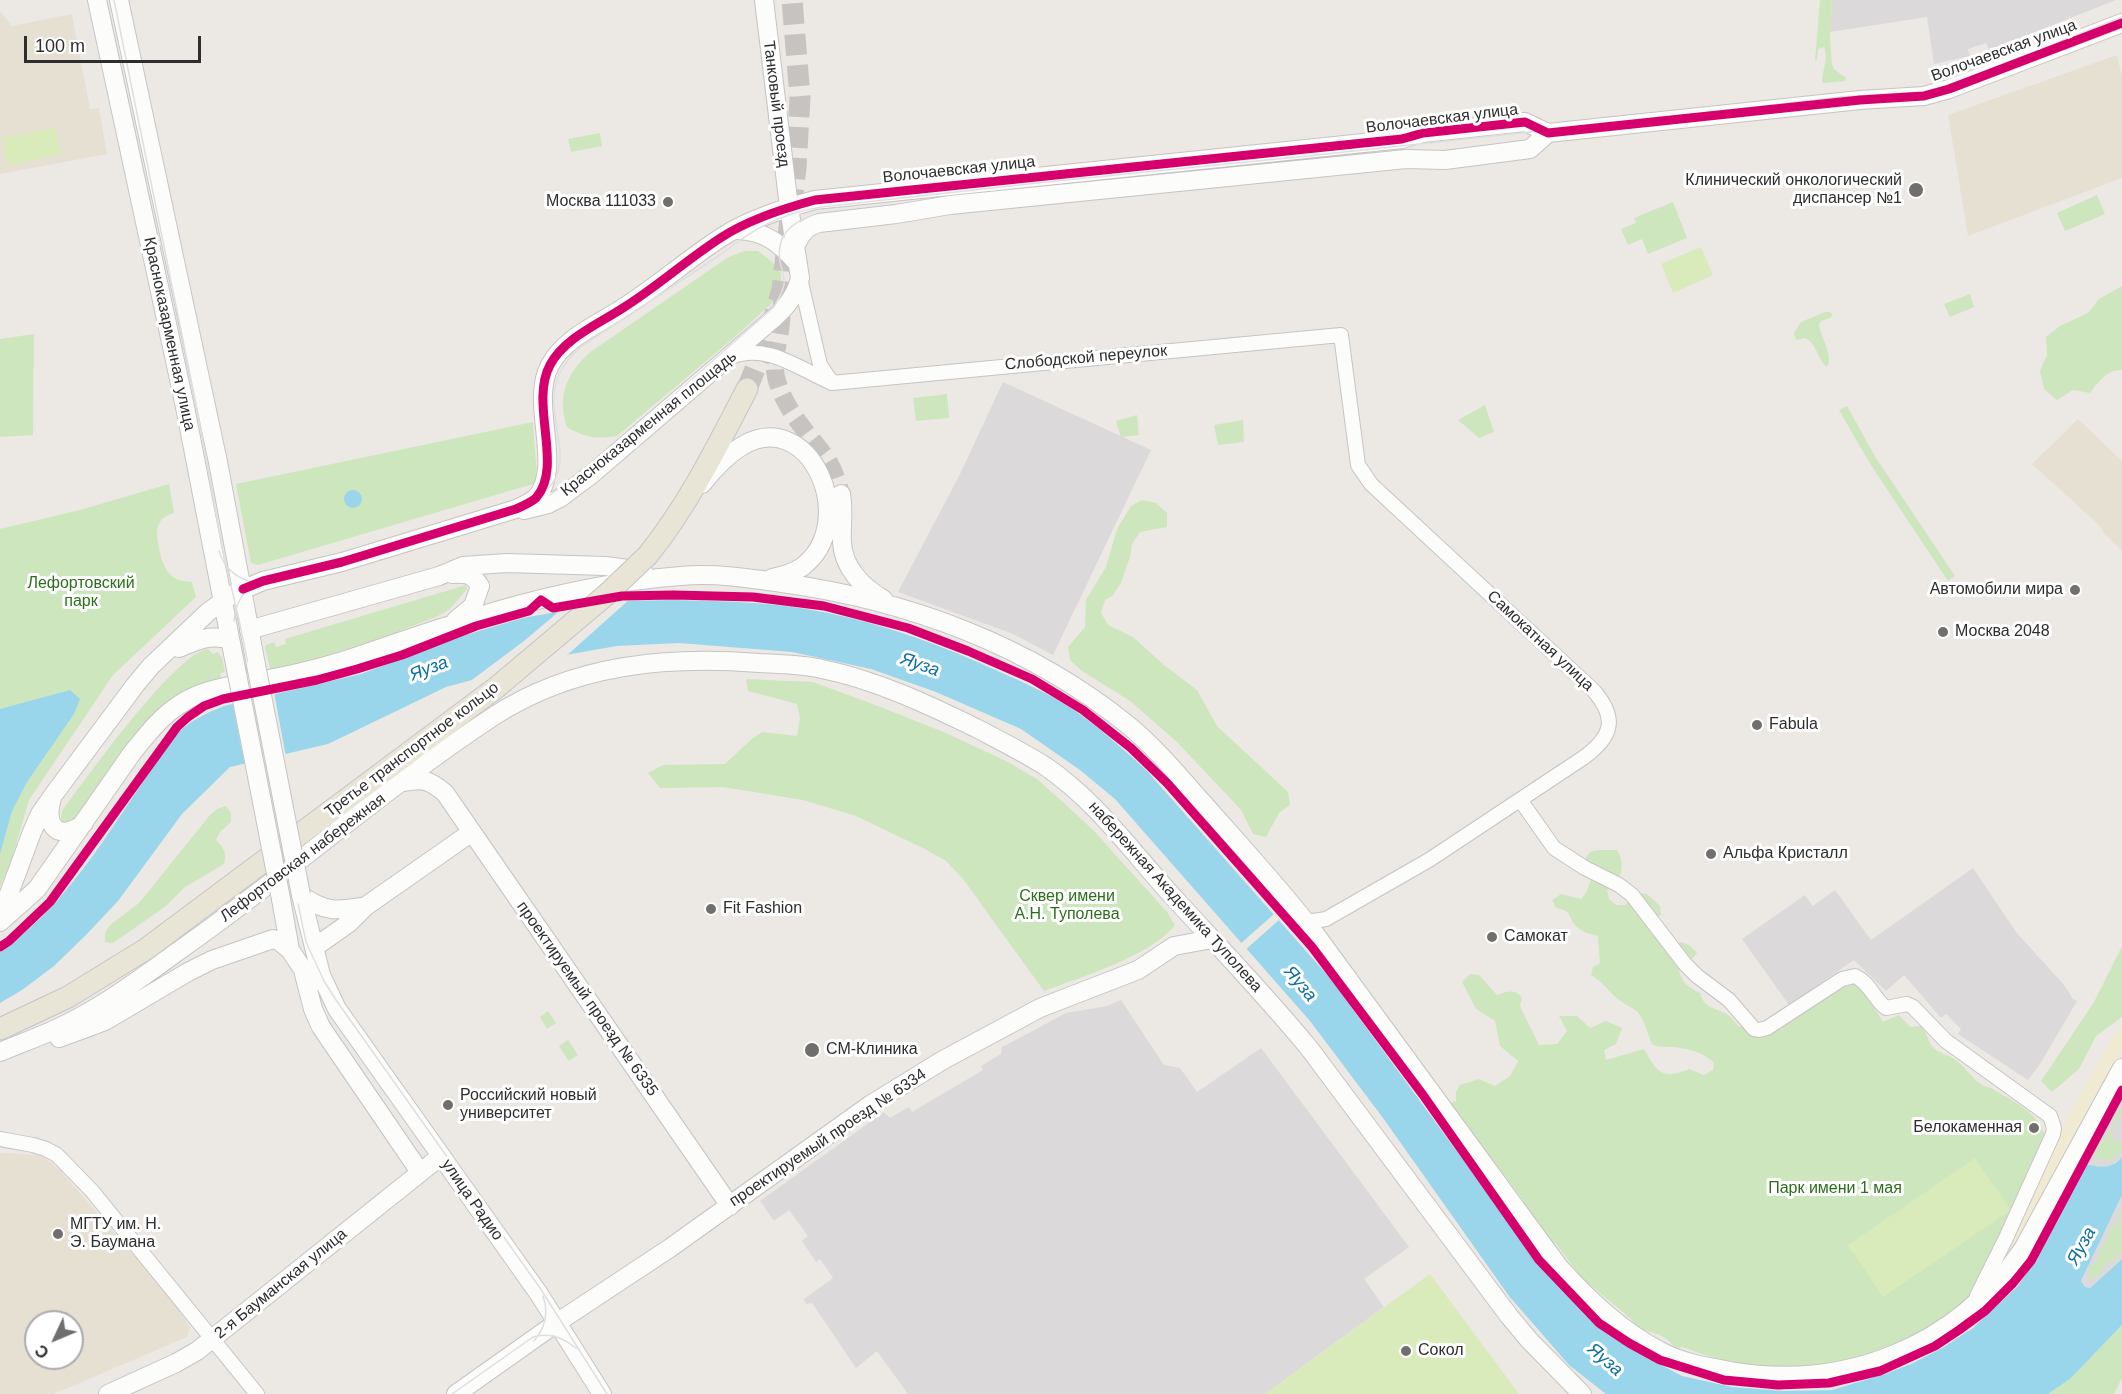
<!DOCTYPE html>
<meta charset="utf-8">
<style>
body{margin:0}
#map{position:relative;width:2122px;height:1394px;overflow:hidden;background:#ece8e4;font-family:Arial,sans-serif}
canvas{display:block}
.north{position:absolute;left:24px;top:1310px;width:60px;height:60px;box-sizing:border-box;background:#fff;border:2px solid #ababab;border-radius:50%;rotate:226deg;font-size:16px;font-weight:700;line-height:24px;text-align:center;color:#2e2e2e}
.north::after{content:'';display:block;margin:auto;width:21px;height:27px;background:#706f6e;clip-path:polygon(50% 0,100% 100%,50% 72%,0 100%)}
.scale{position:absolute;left:24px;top:36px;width:177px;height:27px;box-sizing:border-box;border:3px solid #2e2e2e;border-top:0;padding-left:8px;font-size:18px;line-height:21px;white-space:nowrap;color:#2e2e2e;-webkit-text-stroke:4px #fff;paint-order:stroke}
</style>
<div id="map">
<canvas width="2122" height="1394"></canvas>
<div class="north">С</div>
<div class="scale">100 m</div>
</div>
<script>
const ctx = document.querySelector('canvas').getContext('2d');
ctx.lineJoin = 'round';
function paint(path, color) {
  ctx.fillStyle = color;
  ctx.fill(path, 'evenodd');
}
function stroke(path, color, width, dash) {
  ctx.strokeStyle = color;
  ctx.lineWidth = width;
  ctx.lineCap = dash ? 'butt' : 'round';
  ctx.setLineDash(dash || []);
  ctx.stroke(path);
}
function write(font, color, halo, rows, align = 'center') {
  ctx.font = font + ' Arial,sans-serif';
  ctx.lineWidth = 6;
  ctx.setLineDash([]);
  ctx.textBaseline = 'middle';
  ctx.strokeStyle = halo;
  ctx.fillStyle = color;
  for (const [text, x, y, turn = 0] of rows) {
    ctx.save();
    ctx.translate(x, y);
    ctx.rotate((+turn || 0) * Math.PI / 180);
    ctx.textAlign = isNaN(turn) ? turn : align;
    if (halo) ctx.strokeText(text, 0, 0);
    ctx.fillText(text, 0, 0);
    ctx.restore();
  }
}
paint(new Path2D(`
 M1832,0h284l-127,50 -3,-7 -18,6 2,7 -36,8 -7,-47 -97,15z
 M1003,382l148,68 -98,205 -40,-21 -115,-42 62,-118z
 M1973,868l43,64 48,53 9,14 4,2 -37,63 -12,16 -70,-46 3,-5 -15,-15 -5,4 -37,-43 -18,16 -32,-31 -65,45 -47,-66 63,-44 8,11 22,-16 36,50z
 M1121,1000l43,65 16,3 17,24 64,-44 148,199 -45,32 20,28 -119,87h-357l-31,-43 -21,17 -44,-65 -6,1 -2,-5 29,-21 -13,-19 -4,3 -14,-21 6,-5 -19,-26 -15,11 -14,-20 124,-89 6,6 19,-11 3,5 71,-42 -2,-4 20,-12 1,-7 8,-4 56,-30 41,-7z
 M2122,1096v61l-12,9 -11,2 -13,-4z
 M2122,1195v64l-32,29 -5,-1 -4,-6z`), '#dcd9db');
paint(new Path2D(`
 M0,11l12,15 60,-12 18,95 9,-1 8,46 -107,20z
 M2117,55l5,22v101l-154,58 -20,-121z
 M2078,419l44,42v90l-18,-18 -4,-7 -68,-62z
 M0,1153l41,2 17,13 115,132 17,28 -3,9 -133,57h-54zM36,1322h36v36h-36z`), '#e6e0d3');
paint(new Path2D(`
 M1820,0h12l-2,37 2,28 2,4 12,9 -1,3 -21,2 -2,-1c0,-12 7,-23 2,-35l-6,2 -1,10 -2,2z
 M600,133l2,13 -31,6 -3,-13z
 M2097,195l8,19 -40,17 -8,-18z
 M1673,202l14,36 -39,16 -6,-15 -14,6 -7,-16 15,-6 -2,-5z
 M744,251h14l14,11 9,11v17l-11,15 -33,30 -120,101c-20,3 -32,2 -50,-9 -10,-31 -1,-52 22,-74l138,-95z
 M2122,286v84c-15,-1 -24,13 -32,23l-17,-3 -16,10 -13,-11 -4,-18 7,-16 -1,-18 14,-11 28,-13 11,-14z
 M1970,294l4,13 -24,10 -6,-13z
 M1825,312h5l3,3 -3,3 -9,3 -2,4c2,12 15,33 8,42 -10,-7 -9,-23 -22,-29l-9,2 -2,-7 7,-11z
 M34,334l-1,101 -33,2v-98z
 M947,394l2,24 -33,3 -3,-23z
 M1485,405l9,27 -15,6 -21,-18z
 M1847,406l29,52 79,118 -7,5 -79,-119 -30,-52z
 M1137,415l2,20 -18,2 -5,-16z
 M1243,420l1,22 -26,3 -4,-20z
 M533,422l4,55 -4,7 -275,81 -7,-2 -15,-79z
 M169,484l5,29c-6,2 -12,4 -15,11 -3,5 -2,13 -1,19 4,22 9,39 34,39l4,15 -83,78 -84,125 -16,55 -13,32v-358l80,-19z
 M1142,500l14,3 11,10v14l-27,5 -8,12 -2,13 -10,28 -8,11 -7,4 -4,13 7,12 25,12 31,28 33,25 20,36 71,66 2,13 -11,8 -13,24 -13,-3 -12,-24 -64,-68 -47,-41 -48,-30 -12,-11 -2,-13 17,-20 1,-27 20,-33 11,-38 14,-23z
 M466,585l1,4 -17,20 -12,7 -61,24 -106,32 -6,-24 1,-3 8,-3 2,5 10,-3 -1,-5z
 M208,649l5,5 5,-2 4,6 3,14 -5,1 1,5c-47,8 -72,43 -98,79 -16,21 -31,42 -47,63l-12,4 -3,-5 1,-8c23,-31 113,-158 146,-162z
 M746,679l67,3 65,24 68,27 60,28 31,18 27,24 30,28 73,81 8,13c-24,31 -94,52 -131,66l-81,-112 -17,-18 -19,-11 -71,-34 -53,-16 -80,-13 -63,1 -12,-15 15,-8 62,-1 28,-26 9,-6 35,4 3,-18 -3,-14 -49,-13z
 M226,806l5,7v9l-11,10 -4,8c8,8 11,13 8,24l-39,23 -19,19 -53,37 -8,-1v-9l5,-8 29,-22 71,-88 7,-6z
 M1598,850h19c9,15 5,30 -10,40l2,9 7,6h9l13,-12 9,1 13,12 1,9 -8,4 16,26c14,-5 19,-3 28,8 -5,8 -12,10 -18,17 3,15 12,18 25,25l-4,-1c6,16 16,13 28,21 4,3 8,8 11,12l12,-5 8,4 85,-43 10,-1 8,6 21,34 16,-7 11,12 12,-1c5,7 6,16 11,21 5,6 14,7 21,12 14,9 20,26 37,29 19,11 50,26 54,49l-68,152 -17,19h-6l-20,16 -74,40 -74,3 -58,-4 -46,-16 -6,3c-8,-15 -23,-18 -38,-21l-7,-10 -49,-41 -27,-35 -8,-1 -22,-28 -1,-13 -74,-98 6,-2v-9l4,-7 19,-6 16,7 15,-10 8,-15 -18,-15 -5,-25 -19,-12 -14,-27 8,-8 9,1 18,20c10,-3 18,-7 25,3l-2,8 19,39 18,-1 10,-13 -8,-15h18l13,12 16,-7 16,7 -6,16 -12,6 2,10 38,-11c13,24 19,31 45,20l15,6 9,-5 1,-7c-10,-11 -28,-15 -42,-16 -9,-1 -12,1 -20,-3 -4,-9 -8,-28 -17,-34 -4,-3 -11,-6 -16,-10 -10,-8 -17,-19 -28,-25l2,-8 7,-4 -2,-27c-8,-2 -17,-4 -22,-10 -9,-10 -3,-15 -20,-18l-4,-8 9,-6 20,5 5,-6 6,-16 -7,-18 5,-7z
 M2122,946v71l-26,19 -17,33 -27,23 -11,-11 53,-79z
 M548,1011l8,12 -9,6 -7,-12z
 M568,1040l10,15 -9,6 -10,-15z
 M2122,1106c0,12 -12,21 -11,33l11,4v9l-11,8 -16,-1c-1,-13 10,-20 16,-30 4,-9 5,-16 11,-23z
 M2122,1206v47l-4,1 -3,6 -11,4 -6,13 -9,2v-12l9,-7 1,-8 7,-9 5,-16 9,-4 -1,-12z
 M2122,1325v53l-8,16h-66l22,-15z`), '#cee6be');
paint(new Path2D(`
 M2122,1021v29l-108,199 -3,-2 -1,-5 42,-87 16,-40z`), '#f0ead3');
paint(new Path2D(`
 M55,128l6,27 -54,10 -5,-27z
 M1701,247l12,28 -40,18 -12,-29z
 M1975,1158l36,52 -128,87 -35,-52z
 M1430,1274l89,120h-254z`), '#d9eabb');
paint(new Path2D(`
 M344 499a9 9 0 1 1 18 0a9 9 0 1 1-18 0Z
 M673,600c50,1 101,2 150,12 62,12 120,34 177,60 27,12 57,25 81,43 23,17 45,36 66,56l182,206 168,229 35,51 59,64 43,29 48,26 50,11 51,4 49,-1 53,-16 26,-10 33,-17 29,-19 45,-42 16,-24 52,-98c14,4 26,5 36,-7v38l-41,86 4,6 5,1 32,-29v66l-52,54 -22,15h-442l-37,-29 -60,-69 -126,-178 -73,-97 -195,-222 -35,-29 -59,-41 -85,-37 -65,-23 -79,-17 -113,-9 -62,3 -52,9 -119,32 -118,57 -98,23 -48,47 -64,87 -33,35 -31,30 -32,24 -22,13v-51c78,-54 121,-145 177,-218 14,-14 29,-21 47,-28l137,-32 101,-38 61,-18 95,-17z
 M70,690l10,9 -6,15 -47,68 -15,29 -12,43v-145z`), '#99d6ec');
paint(new Path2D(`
 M618,598h13l-67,60 -99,27 59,-44 39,-33z
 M274,692l12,65 -41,9 -13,-65z
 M1274,914l5,6 -35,31 -5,-6z`), '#ece8e4');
stroke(new Path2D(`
 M782,289c0,11 0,22 -1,33 -1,18 -9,36 -5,55 8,32 30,54 49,79 8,11 12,24 16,38`), '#c6c3c0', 18, [18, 9]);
stroke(new Path2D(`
 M747,389l23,-57 12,-43 14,-121 4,-71 -8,-97`), '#c6c3c0', 21, [21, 10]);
const street = new Path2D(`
 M800,278l20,87 11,16
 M731,357c36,-15 70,13 101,26l509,-48 17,130 13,19 15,14 208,193c24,28 18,46 -11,67l-154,102 -103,59 -20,3
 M1521,801l33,47 31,20 34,17 13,10 53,69 12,12 32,24 25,29 5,1 8,-2 75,-49 13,-3c15,7 19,23 31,32l21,-4 6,3 33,34 104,75 4,12 -1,6 -48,106 -28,56
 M0,1139l33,6 13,4 11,6 35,36 165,203`);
const secondary = new Path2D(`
 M97,0l88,407 51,262
 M119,0l99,462 38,203
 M737,230c28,1 43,13 61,34
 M795,247c6,-13 10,-20 24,-24l77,-9 54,-9 456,-46 39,1 85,-11 18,-16
 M702,484c11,-14 25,-29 40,-38 68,-41 119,77 60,121 -9,6 -20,9 -30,11
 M841,494c3,17 0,32 1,48 1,25 20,45 41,57
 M524,510l24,-6 12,-6 32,-24 182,-156c13,-12 22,-23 26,-40l-11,-71 -25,-207
 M452,574c14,-1 21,0 28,12l-7,20 -17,14
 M249,630l190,-54 24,-10 44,-3 98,3 38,5
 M179,648c18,-8 32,-14 51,-8
 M404,782c20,-4 25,-2 41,11l285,413
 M52,798c-9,28 7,45 32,25
 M301,895l20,80 16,34 202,285 63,100
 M301,895c24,18 36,16 65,11
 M281,899l9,51 22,33
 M0,910l7,-11 25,-67 8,-18 14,-20 82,-110 15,-18 57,-54 25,-18 30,-13 79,-19 174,-53c7,-3 14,-6 20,-11 28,-32 -7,-94 14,-133 15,-28 51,-42 76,-59 33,-21 63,-48 96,-69 26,-17 63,-29 93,-37l587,-61 21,-6 102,-11 23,11 312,-33 64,-4 25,-7 173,-66
 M0,922l37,-33 95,-136c14,-17 28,-36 47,-48 26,-18 60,-20 90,-26 33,-6 67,-15 98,-26 104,-36 204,-69 314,-77 33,-3 68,2 101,7 125,17 247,62 346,142 27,22 51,51 75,78 37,42 75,83 110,128l246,336c31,34 63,65 105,86 20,10 44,14 66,18 117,20 226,-25 293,-122l99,-181
 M315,947l34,-24 17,-17 106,-74
 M304,974l9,35 8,18 99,145
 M59,1038l46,-17 83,-49 24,-12 61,-21 6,2 11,9
 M0,1052c19,-8 39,-15 58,-24 45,-21 86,-52 126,-81 105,-74 202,-160 310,-231 80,-52 173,-60 265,-53 21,1 43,1 63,6 54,11 105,35 154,59 23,12 47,24 69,38 53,36 89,89 132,135 45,49 90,96 132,147l200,268 20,24 53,54
 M108,1394l68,-31 21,-12 244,-195
 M456,1394l99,-70 115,-76 200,-143 73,-45 97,-52 98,-38 36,-24 38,-7`);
const primary = new Path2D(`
 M648,555c40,-50 69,-108 99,-166
 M0,1029l68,-32 78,-48 351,-262`);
stroke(street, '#c5c4c5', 16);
stroke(secondary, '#c5c4c5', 20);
stroke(primary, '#c6c5c4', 23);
stroke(street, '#fcfcfb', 14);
stroke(secondary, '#fcfcfb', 18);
stroke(primary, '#e8e4d6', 21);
stroke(new Path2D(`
 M114,0l84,414 25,138 16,68 67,322 18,39 12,19 204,288 67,106
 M2064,50l58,-22
 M550,495l69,-52 155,-136c4,-7 8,-14 10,-22 1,-8 -3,-17 -4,-24 -4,-26 11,-38 33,-46
 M219,551c6,20 22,31 42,32
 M234,621c1,-15 8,-30 22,-38 18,-11 64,-18 87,-24 63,-18 126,-39 188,-58 54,-28 14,-74 25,-118 4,-15 14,-27 26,-37l138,-91c33,-26 59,-41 101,-48l225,-25 261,-26 355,-38 178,-21 81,-5 27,-6 174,-69
 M534,1341c12,-14 15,-28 9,-45
 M452,1394l81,-57c16,-5 31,1 43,11`), '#dfdfe1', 1.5);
const secondaryBridge = new Path2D(`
 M256,665l45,230
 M236,669l45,230`);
const primaryBridge = new Path2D(`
 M497,687l109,-92 42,-40`);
stroke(secondaryBridge, '#c5c4c5', 20, []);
stroke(primaryBridge, '#c6c5c4', 23, []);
stroke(secondaryBridge, '#fcfcfb', 18);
stroke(primaryBridge, '#e8e4d6', 21);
stroke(new Path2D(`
 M243,589l20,-8 79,-19 174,-53c7,-3 14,-6 20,-11 28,-32 -7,-94 14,-133 15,-28 51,-42 76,-59 33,-21 63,-48 96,-69 26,-17 63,-29 93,-37l587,-61 21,-6 102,-11 23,11 312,-33 64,-4 25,-7 173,-66
 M0,947l9,-6 41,-39 127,-175 11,-10 16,-11 19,-7 94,-19 40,-11 45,-14 74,-29 53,-15 12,-11 12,8 69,-12 52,-1 79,2 71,9 84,22 60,23 64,28 51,31 48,38 36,35 145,164 111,148 116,165 60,63 30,20 31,17 64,20 54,5 51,-2 51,-12 55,-25 24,-16 26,-19 28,-28 18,-22 91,-171`), '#d6006c', 9);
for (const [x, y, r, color] of [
 [1916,190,8,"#706f6e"],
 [668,202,6,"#706f6e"],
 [2075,590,6,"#706f6e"],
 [1943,632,6,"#706f6e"],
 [1757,725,6,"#706f6e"],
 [1711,854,6,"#706f6e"],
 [711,909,6,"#706f6e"],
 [1492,937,6,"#706f6e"],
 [812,1050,8,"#706f6e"],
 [448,1105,6,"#706f6e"],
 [2034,1128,6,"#706f6e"],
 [58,1234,6,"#706f6e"],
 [1406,1351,6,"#706f6e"]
]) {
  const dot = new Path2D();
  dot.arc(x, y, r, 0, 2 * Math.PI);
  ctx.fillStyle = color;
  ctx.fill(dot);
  stroke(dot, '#fff', 2);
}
write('16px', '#2e2e2e', '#fff', [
 ["Волочаевская улица",2004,51,-20],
 ["Танковый проезд",776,104,83],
 ["Волочаевская улица",1442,119,-7],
 ["Волочаевская улица",959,170,-6],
 ["Красноказарменная улица",169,334,78],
 ["Слободской переулок",1086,358,-5],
 ["Красноказарменная площадь",649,424,-39],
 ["Самокатная улица",1540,641,43],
 ["Третье транспортное кольцо",412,750,-37],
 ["Лефортовская набережная",303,858,-37],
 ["набережная Академика Туполева",1175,897,48],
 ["проектируемый проезд № 6335",587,999,55],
 ["проектируемый проезд № 6334",828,1138,-34],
 ["улица Радио",472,1200,55],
 ["2-я Бауманская улица",281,1284,-39]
]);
write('16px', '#2e2e2e', '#fff', [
 ["Клинический онкологический",1902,181,"right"],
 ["диспансер №1",1902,199,"right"],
 ["Москва 111033",656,202,"right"],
 ["Автомобили мира",2063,590,"right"],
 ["Москва 2048",1955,632],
 ["Fabula",1769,725],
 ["Альфа Кристалл",1723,854],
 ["Fit Fashion",723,909],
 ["Самокат",1504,937],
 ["СМ-Клиника",826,1050],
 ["Российский новый",460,1096],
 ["университет",460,1114],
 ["Белокаменная",2022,1128,"right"],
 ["МГТУ им. Н.",70,1225],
 ["Э. Баумана",70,1243],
 ["Сокол",1418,1351]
], 'left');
write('16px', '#2c6e1b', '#fff', [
 ["Лефортовский",81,584],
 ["парк",81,602],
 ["Сквер имени",1067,897],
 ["А.Н. Туполева",1067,915],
 ["Парк имени 1 мая",1835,1189]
]);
write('italic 18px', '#0d6fa3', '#fff', [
 ["Яуза",920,665,19],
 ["Яуза",429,669,-21],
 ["Яуза",1300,984,50],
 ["Яуза",2082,1246,-61],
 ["Яуза",1605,1360,41]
]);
</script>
